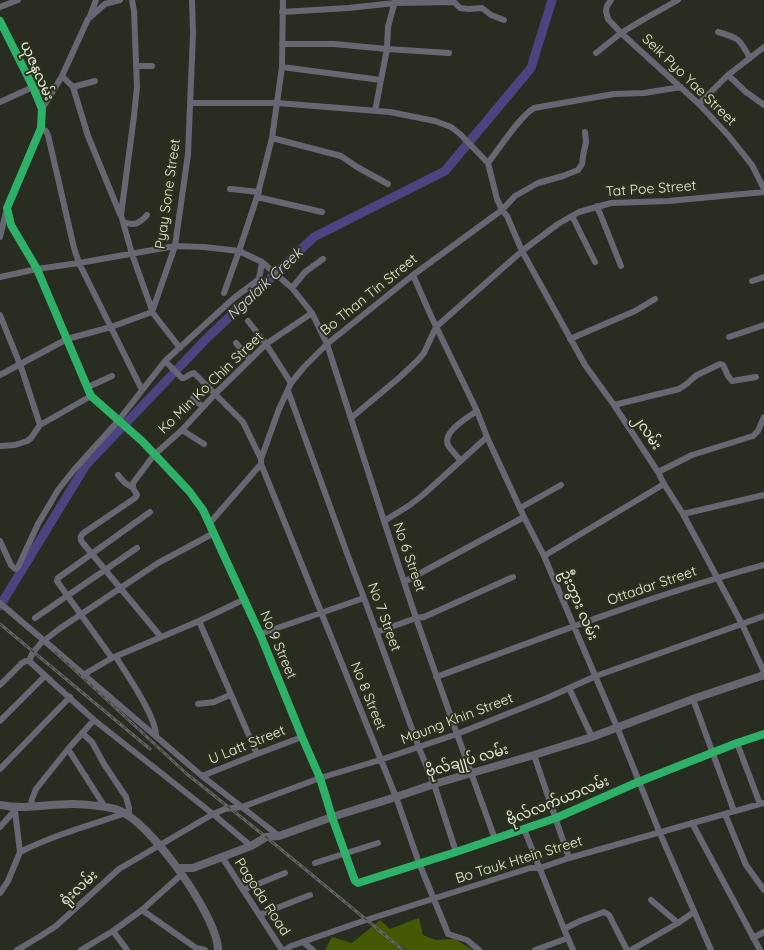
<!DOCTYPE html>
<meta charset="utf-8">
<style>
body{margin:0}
canvas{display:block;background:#292d21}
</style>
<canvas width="764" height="950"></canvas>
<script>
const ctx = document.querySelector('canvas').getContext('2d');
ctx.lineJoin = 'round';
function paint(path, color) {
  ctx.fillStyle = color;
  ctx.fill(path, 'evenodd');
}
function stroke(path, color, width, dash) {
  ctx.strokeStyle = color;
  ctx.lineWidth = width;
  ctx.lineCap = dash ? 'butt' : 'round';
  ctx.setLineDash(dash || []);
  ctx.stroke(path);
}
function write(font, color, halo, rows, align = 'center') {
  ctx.font = font + ' Quicksand,"Noto Sans Myanmar",sans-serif';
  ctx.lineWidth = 4;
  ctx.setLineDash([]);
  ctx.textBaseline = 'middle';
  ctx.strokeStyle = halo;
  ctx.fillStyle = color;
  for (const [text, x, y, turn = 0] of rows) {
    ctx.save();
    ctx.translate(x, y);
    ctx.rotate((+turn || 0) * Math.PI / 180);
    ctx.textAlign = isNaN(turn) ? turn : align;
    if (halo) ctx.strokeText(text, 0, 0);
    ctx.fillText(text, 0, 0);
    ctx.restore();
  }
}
paint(new Path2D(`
 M419,918l4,17 12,5 20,-1 18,11h-66l-8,-6v6h-74l7,-13 20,6 28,-23 10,9z`), '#455904');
stroke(new Path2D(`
 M0,606l86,-141 121,-127 107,-101 131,-66 86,-103 21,-68`), '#4c4381', 9);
stroke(new Path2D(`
 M132,0l2,11 3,76 -3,29 -13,99 11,39 20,56
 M611,0l-4,6 -1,5 2,8 13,14 78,71 29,31 24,30 12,24
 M0,7l18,-7
 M282,12l66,-4 47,-5 59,-1 6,6 9,1 13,-1 9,7 13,5
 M90,16l6,-16
 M0,21l33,66 9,22 -1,19 -34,80 4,17 26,44 54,127 51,45 47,50 14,19 57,124 42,103 18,41 12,39 23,64 3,2 98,-31 100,-34 82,-36 99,-39 27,-9
 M718,32c21,6 21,6 32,26
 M282,44h52l53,5 62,4
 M596,53l25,-20 25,-15 32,-18
 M136,66h16
 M282,67l99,13
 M728,75l18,17 18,13
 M62,76l26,-57 17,-15 15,-4
 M73,87l22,-6
 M36,93l17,-2 9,-15 11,11 15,49 32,78
 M0,102l33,-15
 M190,103h87l113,9 45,9 16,6 9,7 28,29 9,36 5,11 5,6 15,35 63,114 29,40 44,67 6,12 19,30 59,110 22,48
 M699,104l29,-29 36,-28
 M42,109l11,-18
 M375,111l12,-62 1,-22 7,-26
 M41,128l5,3 2,4 26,113 5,15 63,127
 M272,138l69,18 16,11 31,17
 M488,163c11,-14 32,-47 46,-55l80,-14 30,-1 37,-6
 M230,189l29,3
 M257,197l65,15
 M597,206l24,60
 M572,216l23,46
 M123,222c11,4 16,2 24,-7
 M0,237l6,-25
 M413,275l18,41 46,95 10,26 37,80 20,39 73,171 42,104 52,119
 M0,277l37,-8 42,-6 96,-17 29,1 35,4 23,11 30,26 20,25 15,31 57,177 32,97 41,116 38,105
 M752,281l12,-4
 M292,288l13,-16 18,-13
 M224,293l15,-42 18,-54 15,-59 10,-71 1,-67
 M152,312l28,36
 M0,315l21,52 19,58
 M248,321l18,23 25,39
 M729,337l35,-12
 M570,339l65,-28 20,-12
 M236,343l14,17
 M165,361l17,17h2l7,-4 3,-1 49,49 18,37
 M0,375l67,-36 44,-12 41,-15 23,-66 13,-92 5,-120 -1,-34
 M88,387l24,-11
 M288,391l60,165 16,42 55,150 15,36 22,68
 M193,398l10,9
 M614,405l65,-16 9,-6 5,-5 4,-3 23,-11 3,1 5,11 4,5 24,-4
 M351,418l49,-41 18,-17 6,-7 12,-26 86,-76 36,-27 21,-12 32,-9 58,-2 95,-9
 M182,430l22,14
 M0,446l15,-1 12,-4 4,-3 9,-13 51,-29
 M460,460c-3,-4 -9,-10 -12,-15 -6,-13 20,-28 29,-34
 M261,464l135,333 23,66 28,68 1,3 19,6 12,10
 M658,472l34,-17 61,-19 5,-5 6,-14
 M118,475l7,8 8,5
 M520,508l41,-23
 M683,514l81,-19
 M384,521l26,-16 14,-11 63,-57
 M209,524l52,-60v-5l18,-50 12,-26 13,-16 23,-23 86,-69 89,-65 13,-14 23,-13 25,-7 15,-6 4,-6 1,-8 3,-14 -1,-10
 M0,541l11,24 3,3 2,1 2,-2 20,-43 20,-34 15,-19 45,-50 47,-60 69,-63 24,-18 2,-6 2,-12
 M544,556l120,-72
 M404,582l120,-65
 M35,618l102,-70
 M199,621l58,133
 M377,632l39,-14 8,-1 89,-40
 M260,634l104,-36
 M161,637l-79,-95c-3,-5 -1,-7 3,-10l50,-34 2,-3 -4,-7v-5l21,-28 28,-25 33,-36 51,-50 46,-31
 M54,649l148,127 77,60
 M116,657c11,18 40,59 40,79
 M112,658l-53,-74 -2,-3 1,-3 92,-66
 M29,661l3,-7 8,-10 19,-15 99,-66 56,-30
 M83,675l29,-17 87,-37 46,-22
 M436,677c109,-40 216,-82 328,-112
 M0,685l22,-22 4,-2h3l65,59 119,94 38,32
 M569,688l23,49
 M693,699l41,112
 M198,704l16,-2 16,-7
 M0,721l45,-45
 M82,733l10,9 12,22 22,33 3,11v7
 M737,743l23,61
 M68,749l37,58
 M534,755l35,103
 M0,769l70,-72
 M202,776l55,-22 45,-17
 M31,807l1,-8 4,-10 32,-40 26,-29
 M725,814l21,51 18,25
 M692,823l68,127
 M0,827l16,-18
 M524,829l40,100 9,21
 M20,852c34,-17 70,-27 106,-39
 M222,857l60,93
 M315,863l63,-20
 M243,890l42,-17
 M0,893l8,-12 12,-29 -5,-41
 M651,900l27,23
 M142,910l54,38 9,2
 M259,915l51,-20
 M564,929l16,-8 24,-9 5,3 18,35
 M113,931l14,19
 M753,938l11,-6
 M303,942l10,8
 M17,950l22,-13 17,-11 63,-57 94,-55 12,-5 17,-2 78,-29 60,-18 77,-26 90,-36 49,-22 168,-60
 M81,950l32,-19 29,-21 40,-36
 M285,950l6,-4 69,-24 170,-54h10l29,-10 195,-55
 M535,950l33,-12
 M631,950l47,-27 16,-11`), '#676673', 6);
stroke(new Path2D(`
 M0,805c26,5 47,-1 73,-1 9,0 18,1 26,2 7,1 13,2 19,4 32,11 100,107 100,140
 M178,868h15l58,-22 15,-9 13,-1 53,-19 64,-20 38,-13 100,-29 58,-18 101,-38 71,-24`), '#666671', 8);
const rail = new Path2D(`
 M0,605l53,45 134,124 79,63 137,113
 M0,624l150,125`);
stroke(rail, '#616365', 3);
stroke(rail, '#2b321c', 1, [4]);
stroke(new Path2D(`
 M0,603l54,46`), '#676673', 6);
stroke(new Path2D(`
 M0,21l33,66 9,22 -1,19 -34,80 4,17 26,44 54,127 51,45 47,50 14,19 57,124 42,103 18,41 12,39 23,64 3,2 98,-31 100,-34 82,-36 99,-39 27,-9`), '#2db169', 8);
write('14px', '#e5eadc', '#2b321c', [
 ["ယုဇနလမ်း",37,71,66],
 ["Seik Pyo Yae Street",689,80,44],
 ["Tat Poe Street",651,189,-4],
 ["Pyay Sone Street",168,194,-82],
 ["Bo Than Tin Street",369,295,-39],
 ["Ko Min Ko Chin Street",211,383,-44],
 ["၂လမ်း",647,432,56],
 ["No 6 Street",409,557,71],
 ["Ottadar Street",652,586,-19],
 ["ဦးဘွား လမ်း",579,605,67],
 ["No 7 Street",384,617,70],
 ["No 9 Street",278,645,67],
 ["No 8 Street",368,696,68],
 ["Maung Khin Street",457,719,-21],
 ["U Latt Street",247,745,-22],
 ["ဗိုလ်ချုပ် လမ်း",467,761,-16],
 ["ဗိုလ်လက်ယာလမ်း",558,801,-22],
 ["Bo Tauk Htein Street",519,860,-17],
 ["ရုံးလမ်း",79,888,-42],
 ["Pagoda Road",262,897,57]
]);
write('italic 15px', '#dad9ee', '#2b321c', [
 ["Ngalaik Creek",265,284,-43]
]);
</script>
